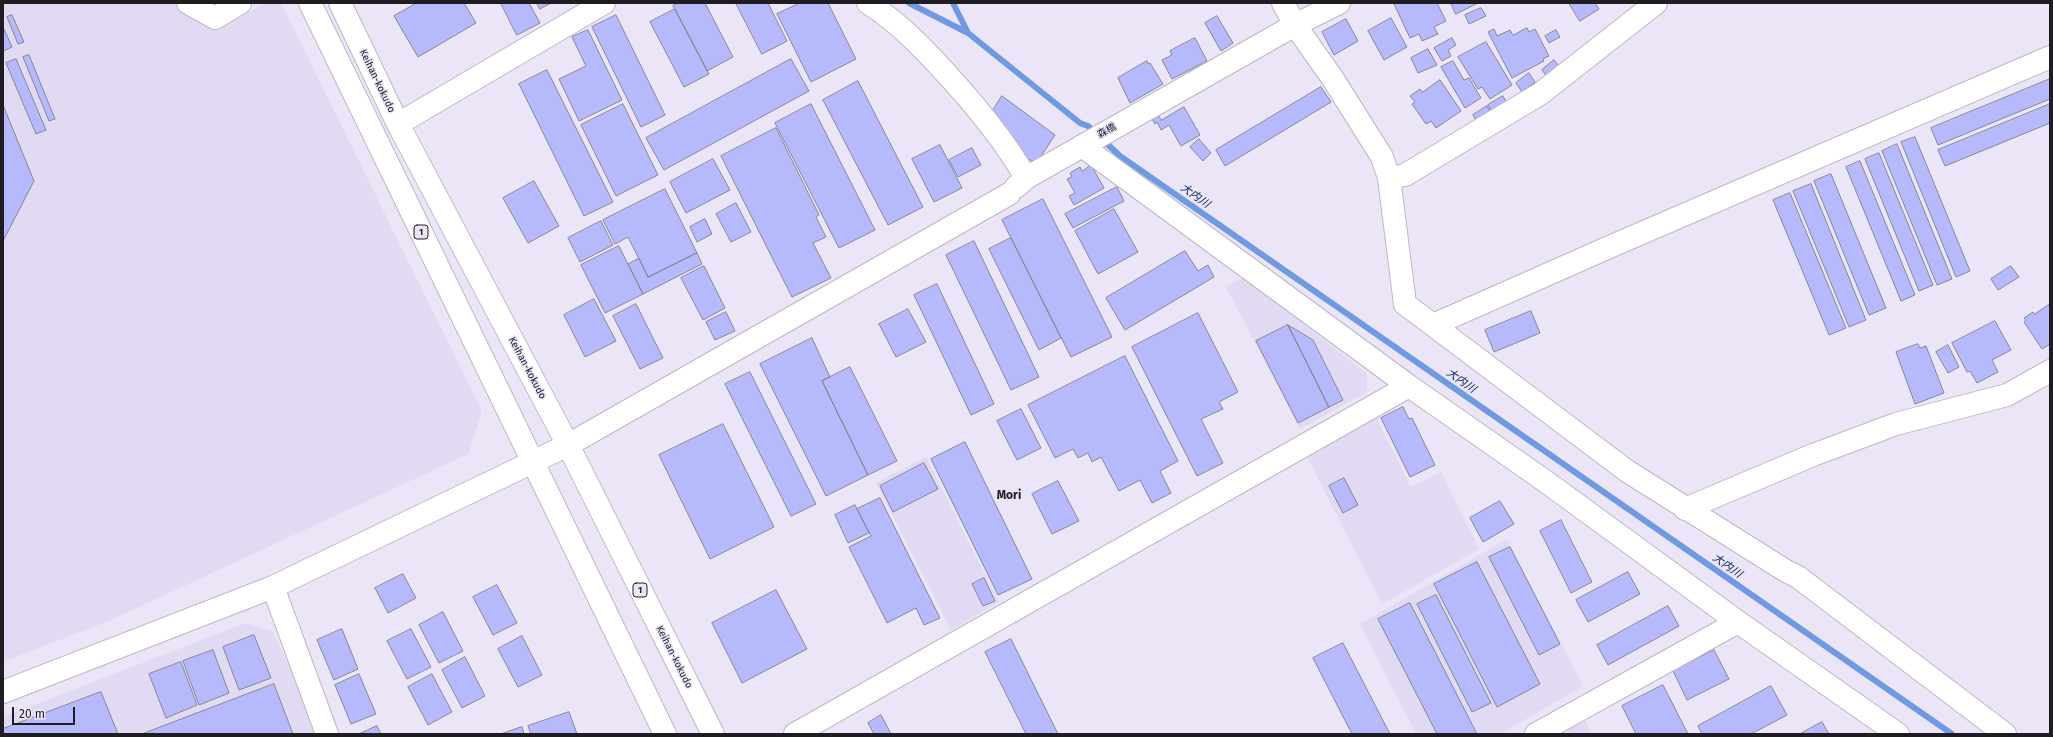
<!DOCTYPE html>
<meta charset="utf-8">
<style>
body{margin:0}
#map{position:relative;width:2053px;height:737px;overflow:hidden;background:#ece5f8;font-family:"Fira Sans",sans-serif}
canvas{display:block}
.frame{position:absolute;inset:0;border:4px solid #1f1c23;pointer-events:none}
.scale{position:absolute;left:12px;top:707px;width:63px;height:18px;box-sizing:border-box;border:2px solid #1f1c23;border-top:0;padding-left:5px;font-size:12px;line-height:14px;white-space:nowrap;color:#1f1c23;-webkit-text-stroke:3px #ece5f8;paint-order:stroke}
</style>
<div id="map">
<canvas width="2053" height="737"></canvas>
<div class="frame"></div>
<div class="scale">20 m</div>
</div>
<script>
const ctx = document.querySelector('canvas').getContext('2d');
ctx.lineJoin = 'round';
function paint(path, color) {
  ctx.fillStyle = color;
  ctx.fill(path, 'evenodd');
}
function stroke(path, color, width, dash) {
  ctx.strokeStyle = color;
  ctx.lineWidth = width;
  ctx.lineCap = dash ? 'butt' : 'round';
  ctx.setLineDash(dash || []);
  ctx.stroke(path);
}
function write(font, color, halo, rows, align = 'center') {
  ctx.font = font + ' "Fira Sans","Noto Sans JP",sans-serif';
  ctx.lineWidth = 3;
  ctx.setLineDash([]);
  ctx.textBaseline = 'middle';
  ctx.strokeStyle = halo;
  ctx.fillStyle = color;
  for (const [text, x, y, turn = 0] of rows) {
    ctx.save();
    ctx.translate(x, y);
    ctx.rotate((+turn || 0) * Math.PI / 180);
    ctx.textAlign = isNaN(turn) ? turn : align;
    if (halo) ctx.strokeText(text, 0, 0);
    ctx.fillText(text, 0, 0);
    ctx.restore();
  }
}
paint(new Path2D(`
 M3,3h170l33,17 8,10 52,-27h15l201,408 -14,43 -357,166 -108,42z
 M1244,277l123,97v18l-67,37 -74,-142z
 M1376,417l35,70 30,-15 38,77 -97,55 -76,-149z
 M926,457l73,145 -48,28 -75,-147z
 M1507,539l76,147 -83,48h-84l-56,-110z
 M245,623l27,8 21,42 23,61h-313v-17z
 M1584,717l8,17h-40z`), '#e2d9f2');
stroke(new Path2D(`
 M909,3l59,30 112,90 8,3 32,30 832,578
 M953,3l15,30`), '#6f99e1', 6);
const building = new Path2D(`
 M417,3h47l12,20 -58,34 -24,-41z
 M501,3h28l11,20 -23,12z
 M537,3h14l-11,6z
 M679,3h26l28,54 -26,14 -34,-65z
 M736,3h32l19,38 -25,13z
 M800,3h28l28,56 -45,23 -34,-68z
 M1437,3l9,18 -12,6 4,7 -16,7 -3,-7 -9,4 -16,-34z
 M1451,3h27l-22,11z
 M1569,3h26l4,6 -19,12z
 M1481,8l5,8 -17,8 -4,-9z
 M675,9l34,65 -25,13 -34,-65z
 M12,15l12,27 -6,2 -11,-27z
 M616,15l49,100 -24,12 -49,-100z
 M1217,16l16,27 -12,8 -16,-28z
 M1391,18l16,29 -23,13 -16,-29z
 M1346,19l12,22 -24,14 -12,-23z
 M3,27l9,20 -9,4z
 M1527,28l2,4 6,-3 14,27 -6,3 1,2 -32,17 -24,-46 6,-3 3,7 13,-6 3,5z
 M588,30l34,70 -43,21 -20,-42 27,-13 -14,-29z
 M1556,30l4,7 -11,6 -4,-7z
 M1195,38l12,23 -35,18 -10,-19 10,-5 -2,-4z
 M1452,38l4,7 -8,5 3,6 -9,5 -8,-13z
 M1486,42l26,43 -22,14 -8,-12 -4,2 -20,-32z
 M1428,49l9,16 -19,8 -7,-15z
 M29,55l26,64 -6,2 -26,-64z
 M16,59l30,71 -10,4 -30,-71z
 M791,59l18,32 -145,79 -18,-32z
 M1554,60l6,7 -13,10 -5,-7z
 M1147,61l1,3 2,-1 13,21 -33,19 -12,-25z
 M1453,61l11,19 5,-2 12,20 -16,10 -24,-41z
 M547,70l66,132 -29,14 -65,-132z
 M1529,73l6,9 -13,10 -6,-9z
 M2050,79v20l-112,46 -7,-17z
 M1440,80l21,31 -25,17 -5,-7 -5,3 -14,-20 3,-2 -5,-6 10,-7 2,3z
 M858,81l65,126 -35,18 -65,-125z
 M1321,87l10,15 -106,64 -9,-16z
 M1002,96l53,39 -15,23 -6,3 -15,-4 -27,-45z
 M1503,96l5,9 -15,8 -5,-8z
 M623,104l35,71 -42,21 -35,-71z
 M811,104l64,126 -36,18 -64,-125z
 M2050,104v19l-105,43 -7,-16z
 M3,105l31,76 -31,60z
 M1487,106l4,6 -15,9 -3,-6z
 M1184,107l16,28 -19,11 -12,-21 -8,5 -4,-8 -2,2 -4,-7 6,-4 4,7z
 M776,128l43,87 -3,2 10,20 -13,6 18,35 -39,19 -71,-141z
 M1915,137l55,134 -14,6 -55,-135z
 M1199,139l12,14 -8,8 -13,-14z
 M1897,144l55,135 -15,6 -55,-134z
 M940,145l22,43 -28,14 -22,-43z
 M972,148l9,17 -23,12 -9,-17z
 M1879,153l54,132 -14,6 -54,-132z
 M713,159l17,31 -44,23 -16,-31z
 M1860,161l55,134 -14,6 -55,-134z
 M1091,165l13,23 -30,17 -5,-9 6,-3 -8,-14 5,-2 -2,-4 10,-6 2,4z
 M1831,174l55,134 -17,7 -55,-134z
 M534,181l25,45 -31,17 -25,-45z
 M1811,184l55,136 -17,7 -56,-136z
 M1117,187l7,14 -51,27 -8,-14z
 M665,189l32,64 -49,24 -20,-40 -13,7 -12,-24z
 M1790,193l56,135 -17,7 -56,-135z
 M1043,199l69,138 -41,20 -69,-137z
 M736,203l15,29 -20,10 -15,-28z
 M1114,209l24,43 -40,22 -23,-43z
 M705,219l7,15 -15,8 -7,-15z
 M601,221l12,24 -33,17 -12,-24z
 M1011,238l50,100 -22,12 -50,-101z
 M974,241l65,136 -28,13 -65,-135z
 M619,246l24,48 -38,19 -24,-48z
 M1185,251l13,20 10,-6 6,12 -89,53 -19,-32z
 M697,253l5,11 -59,30 -15,-30 11,-6 9,19z
 M704,266l21,42 -22,12 -22,-42z
 M2011,266l8,11 -21,13 -7,-11z
 M937,284l57,120 -23,11 -57,-120z
 M594,299l22,42 -31,16 -21,-42z
 M636,304l27,54 -23,11 -27,-53z
 M2050,304v40l-8,5 -18,-27 2,-2 -2,-2 9,-6 1,2z
 M908,309l18,33 -30,15 -17,-33z
 M1531,311l9,22 -46,19 -9,-22z
 M726,312l9,19 -20,9 -9,-18z
 M1198,313l40,79 -19,10 4,7 -22,10 22,44 -26,13 -65,-129z
 M1995,321l16,29 -19,10 6,12 -21,11 -7,-12 -3,1 -15,-29z
 M1288,325l41,82 -31,16 -42,-82z
 M1288,325l25,15 30,60 -14,7z
 M812,338l18,39 -8,4 46,94 -42,21 -66,-132z
 M1918,344l2,4 6,-2 18,47 -29,11 -19,-52z
 M1948,345l11,22 -11,6 -12,-21z
 M1125,356l53,105 -18,10 11,22 -19,10 -12,-23 -21,11 -18,-34 -9,5 -4,-9 -10,5 -5,-9 -18,9 -27,-53z
 M850,367l47,94 -29,14 -46,-94z
 M750,372l66,132 -25,12 -66,-132z
 M1403,407l6,12 3,-1 23,47 -25,12 -29,-59z
 M1021,409l20,39 -24,12 -20,-39z
 M723,424l51,103 -64,32 -51,-104z
 M965,442l67,137 -34,16 -67,-136z
 M924,463l14,26 -45,23 -13,-26z
 M1344,478l14,27 -15,8 -14,-27z
 M1058,481l21,40 -27,13 -20,-40z
 M880,498l60,120 -16,7 -8,-17 -29,15 -38,-76 22,-11 -14,-27z
 M1500,501l14,23 -31,18 -13,-24z
 M855,505l14,28 -21,10 -13,-28z
 M1561,520l31,62 -21,11 -31,-62z
 M1510,547l50,97 -21,11 -50,-98z
 M1477,562l63,122 -43,23 -63,-123z
 M1628,572l12,22 -52,28 -12,-22z
 M403,574l13,24 -28,15 -13,-25z
 M984,578l11,23 -12,5 -11,-22z
 M497,585l20,38 -24,12 -20,-38z
 M776,590l31,59 -65,34 -30,-60z
 M1436,595l55,108 -19,9 -55,-108z
 M1410,603l67,131h-40l-59,-115z
 M1668,606l11,20 -71,39 -11,-20z
 M443,612l20,39 -24,12 -20,-38z
 M342,629l16,40 -24,11 -17,-40z
 M411,629l20,38 -24,12 -20,-38z
 M254,635l17,43 -32,12 -16,-43z
 M522,636l20,39 -24,12 -20,-38z
 M1011,639l47,95h-32l-41,-82z
 M1343,643l47,91h-38l-39,-76z
 M213,650l16,43 -30,12 -16,-44z
 M1714,650l15,29 -42,21 -14,-29z
 M465,657l20,39 -23,12 -20,-38z
 M181,662l16,43 -31,13 -17,-44z
 M359,674l17,40 -25,10 -16,-39z
 M432,674l20,38 -24,13 -20,-38z
 M274,684l19,50h-151z
 M1663,685l25,49h-52l-14,-28z
 M1771,686l16,29 -36,19h-49l-4,-8z
 M101,692l17,42h-115v-5z
 M569,712l8,22h-46l-3,-8z
 M881,715l10,19h-17l-6,-11z
 M1822,722l7,12h-29z
 M377,726l4,8h-22z
 M522,727l2,7h-23z`);
paint(building, '#b6bafc');
stroke(building, '#858697', 1);
const minor = new Path2D(`
 M188,3l27,15 25,-15
 M868,3c33,21 59,49 85,78 27,30 53,62 73,97l-10,9
 M1283,3l12,22 38,54 49,78 7,21 16,126 222,167 159,100 12,6 207,157
 M398,124l206,-121
 M1026,178l269,-153 44,-22
 M1389,178l16,-3 135,-81 116,-91
 M1433,325l181,-80 436,-188
 M1685,509l128,-54 83,-31 111,-29 43,-24`);
const tertiary = new Path2D(`
 M1082,146l327,240 136,95 193,141 160,112
 M273,587l54,147
 M3,692l270,-105 295,-142 441,-251
 M795,734l614,-348
 M1536,734l202,-112`);
const trunk = new Path2D(`
 M310,3l355,731
 M340,3l58,121 170,321 145,289`);
stroke(minor, '#bcb6c7', 24);
stroke(tertiary, '#bcb6c7', 24);
stroke(trunk, '#bcb6c7', 24);
stroke(minor, '#fff', 22);
stroke(tertiary, '#fff', 22);
stroke(trunk, '#fff', 22);
for (const [x, y, w] of [
 [421,232,14],
 [640,590,14]
]) {
  const box = new Path2D();
  box.roundRect(x - w / 2, y - 7, w, 14, 3);
  ctx.fillStyle = '#ece5f8';
  ctx.fill(box);
  stroke(box, '#1f1c23', 1);
}
write('bold 9px', '#1f1c23', null, [
 ["1",421,232],
 ["1",640,590]
]);
write('10px', '#1f1c23', '#ece5f8', [
 ["Keihan-kokudo",377,81,64],
 ["森橋",1107,131,-29],
 ["Keihan-kokudo",527,368,62],
 ["Keihan-kokudo",674,657,63]
]);
write('italic 11px', '#022664', '#ece5f8', [
 ["大内川",1195,196,35],
 ["大内川",1461,381,35],
 ["大内川",1727,566,35]
]);
write('bold 12px', '#1f1c23', '#ece5f8', [
 ["Mori",1009,496]
]);
</script>
